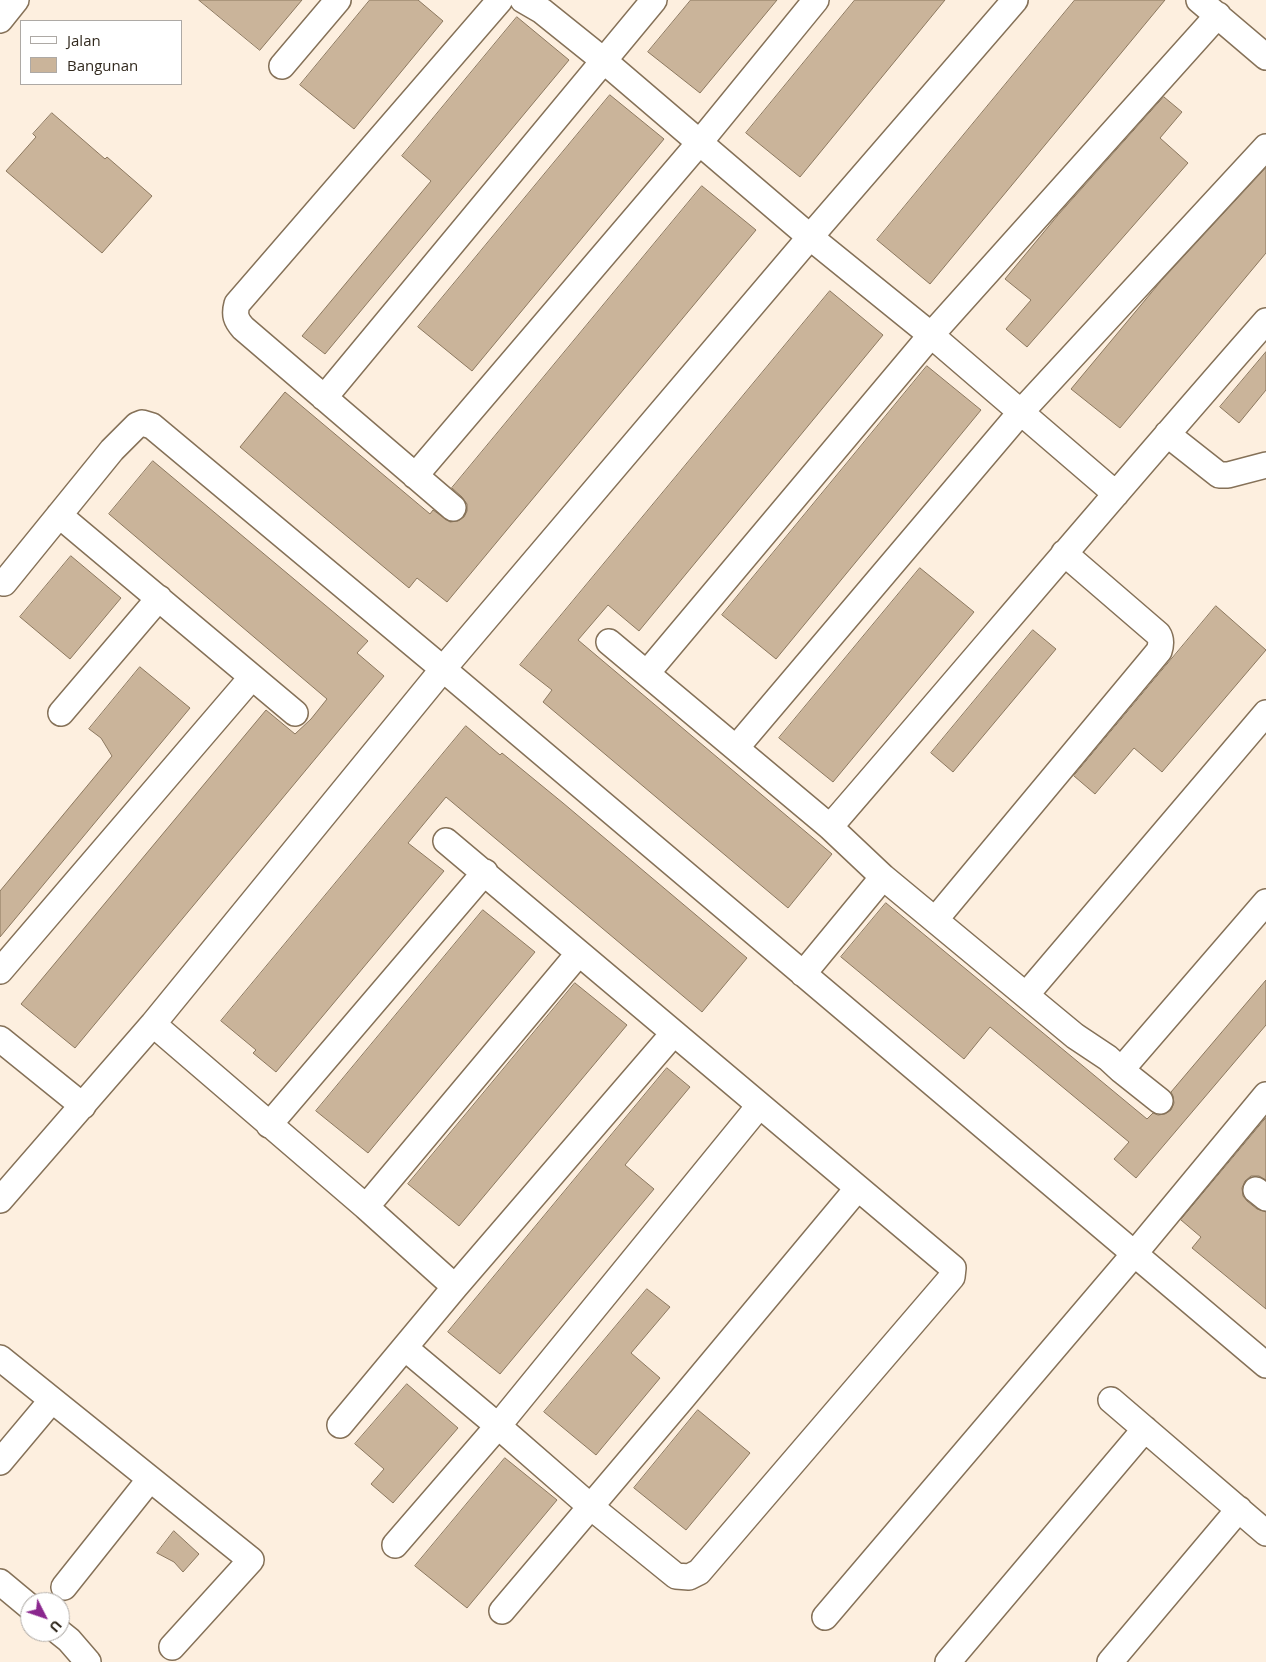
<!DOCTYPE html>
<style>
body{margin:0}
#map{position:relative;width:1266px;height:1662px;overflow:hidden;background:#fdefdf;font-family:"Open Sans",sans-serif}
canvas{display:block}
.legend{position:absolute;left:20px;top:20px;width:162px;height:65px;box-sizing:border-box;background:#fff;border:1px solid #ada9a5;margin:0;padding:6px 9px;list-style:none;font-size:15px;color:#31291e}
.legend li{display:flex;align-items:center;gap:10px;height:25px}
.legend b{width:25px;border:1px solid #ada9a5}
.north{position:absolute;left:20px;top:1592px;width:50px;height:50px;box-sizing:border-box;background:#fff;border:1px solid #ada9a5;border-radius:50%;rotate:131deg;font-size:14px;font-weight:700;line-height:20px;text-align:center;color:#31291e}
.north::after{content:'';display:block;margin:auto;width:18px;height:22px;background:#8a278e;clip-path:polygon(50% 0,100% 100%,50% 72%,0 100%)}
</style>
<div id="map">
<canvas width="1266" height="1662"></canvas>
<ul class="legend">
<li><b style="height:6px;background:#fff"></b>Jalan</li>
<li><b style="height:14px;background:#cab49a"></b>Bangunan</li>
</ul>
<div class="north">U</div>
</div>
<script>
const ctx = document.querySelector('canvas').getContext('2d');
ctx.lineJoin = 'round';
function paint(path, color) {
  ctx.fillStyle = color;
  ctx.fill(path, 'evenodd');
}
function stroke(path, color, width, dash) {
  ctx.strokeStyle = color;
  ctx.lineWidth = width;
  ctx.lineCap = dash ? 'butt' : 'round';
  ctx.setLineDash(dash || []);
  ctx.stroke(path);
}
const building = new Path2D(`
 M199,0h103l-42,50z
 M370,0h48l25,21 -89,108 -54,-44z
 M691,0h86l-77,93 -52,-41z
 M855,0h90l-145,177 -54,-44z
 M1075,0h90l-235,284 -53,-44z
 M517,17l52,43 -244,294 -23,-18 129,-155 -29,-25z
 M610,95l54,44 -192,232 -54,-44z
 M1164,97l18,15 -22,26 28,25 -161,184 -21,-18 25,-29 -26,-21 53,-64z
 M52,113l53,46 2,-2 45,39 -50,57 -96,-82 30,-34 -3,-3z
 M1266,168v85l-146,175 -49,-39 90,-108z
 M702,186l54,44 -309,372 -30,-24 -8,10 -169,-141 45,-55 145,122 3,-4 17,12 8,-1 6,-4 3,-6v-7l-5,-7 -10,-9z
 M830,291l53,44 -244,296 -31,-26 -30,35 254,214 -44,54 -245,-206 9,-12 -32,-25z
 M1266,352v38l-27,33 -19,-16z
 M927,366l54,44 -205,249 -54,-44z
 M153,461l215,180 -11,12 27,23 -309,372 -54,-44 245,-294 29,24 16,-15 16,-20 -218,-185z
 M71,556l50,42 -51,61 -50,-42z
 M920,568l54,44 -141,170 -54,-44z
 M1216,606l50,44 -104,122 -28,-24 -39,46 -21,-18z
 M1033,630l23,19 -103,123 -22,-19z
 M140,667l50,41 -190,229v-46l112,-135 -11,-18 -12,-9z
 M466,726l34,29 2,-2 61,50 184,155 -45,54 -256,-215 -38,46 36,28 -168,201 -23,-19 3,-3 -35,-29z
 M886,903l261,216 6,-6 5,2 7,-1 6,-4 3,-7 -1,-7 -2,-4 95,-112v45l-130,153 -22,-19 15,-17 -139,-115 -26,32 -123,-102z
 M483,910l52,42 -167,201 -52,-42z
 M575,983l52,42 -168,201 -51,-42z
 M667,1068l23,19 -65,78 29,24 -154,185 -52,-42z
 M1266,1118v62l-7,-4h-8l-6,5 -3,7 1,8 4,5 10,8 9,3v97l-74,-61 9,-11 -20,-17z
 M647,1289l23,18 -39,46 29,25 -64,77 -52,-43z
 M407,1384l51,44 -65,75 -22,-19 13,-15 -29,-25z
 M698,1410l52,43 -64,77 -52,-42z
 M505,1458l52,42 -90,108 -52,-42z
 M174,1531l25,23 -16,18 -9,-10 -17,-9z`);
paint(building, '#cab49a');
stroke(building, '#8c785f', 1);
const minor = new Path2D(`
 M1015,0l-205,237 121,98 185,159
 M1199,0l67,57
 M0,20l16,-20
 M282,66l56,-66
 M324,398l330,-398
 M1167,434l52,41h9l38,-10
 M415,476l285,-334 116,-142
 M453,508l-210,-180c-7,-8 -9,-13 -6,-24l263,-304
 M59,515l236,198
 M4,583l108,-133 25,-25 5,-2 10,3 291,243 823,696
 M609,642l221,185 53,50
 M647,673l284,-338 287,-320
 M61,713l98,-115
 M736,748l284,-335 246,-266
 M830,827c146,-169 289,-339 436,-506
 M935,920l224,-269c2,-6 3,-11 -1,-17l-94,-81
 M0,971l252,-294
 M803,974l80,-97 192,159 33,22 13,12 145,-168
 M1026,995l240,-282
 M153,1024l213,183 89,80
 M0,1039l83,67
 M1121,1070l39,31
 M269,1125l216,-253
 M1256,1190l10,8
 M0,1200l153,-176 290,-355 367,-432 -207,-177 -61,-49 -19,-11
 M366,1207l213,-254
 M405,1348l93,78 93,81 85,69 13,1 10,-5 253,-295 1,-9 -507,-427
 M0,1358l251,202 -79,87
 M1111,1400l155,133
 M340,1425l115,-138 218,-253
 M0,1462l52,-62
 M395,1545l103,-119 261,-320
 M0,1582l30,25
 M64,1587l86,-108
 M502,1611l179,-211 176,-211
 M825,1617l310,-364 131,-158
 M59,1632l10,8 19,22
 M948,1662l197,-233
 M1110,1662l129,-153`);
stroke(minor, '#857158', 28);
stroke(minor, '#fff', 25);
</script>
